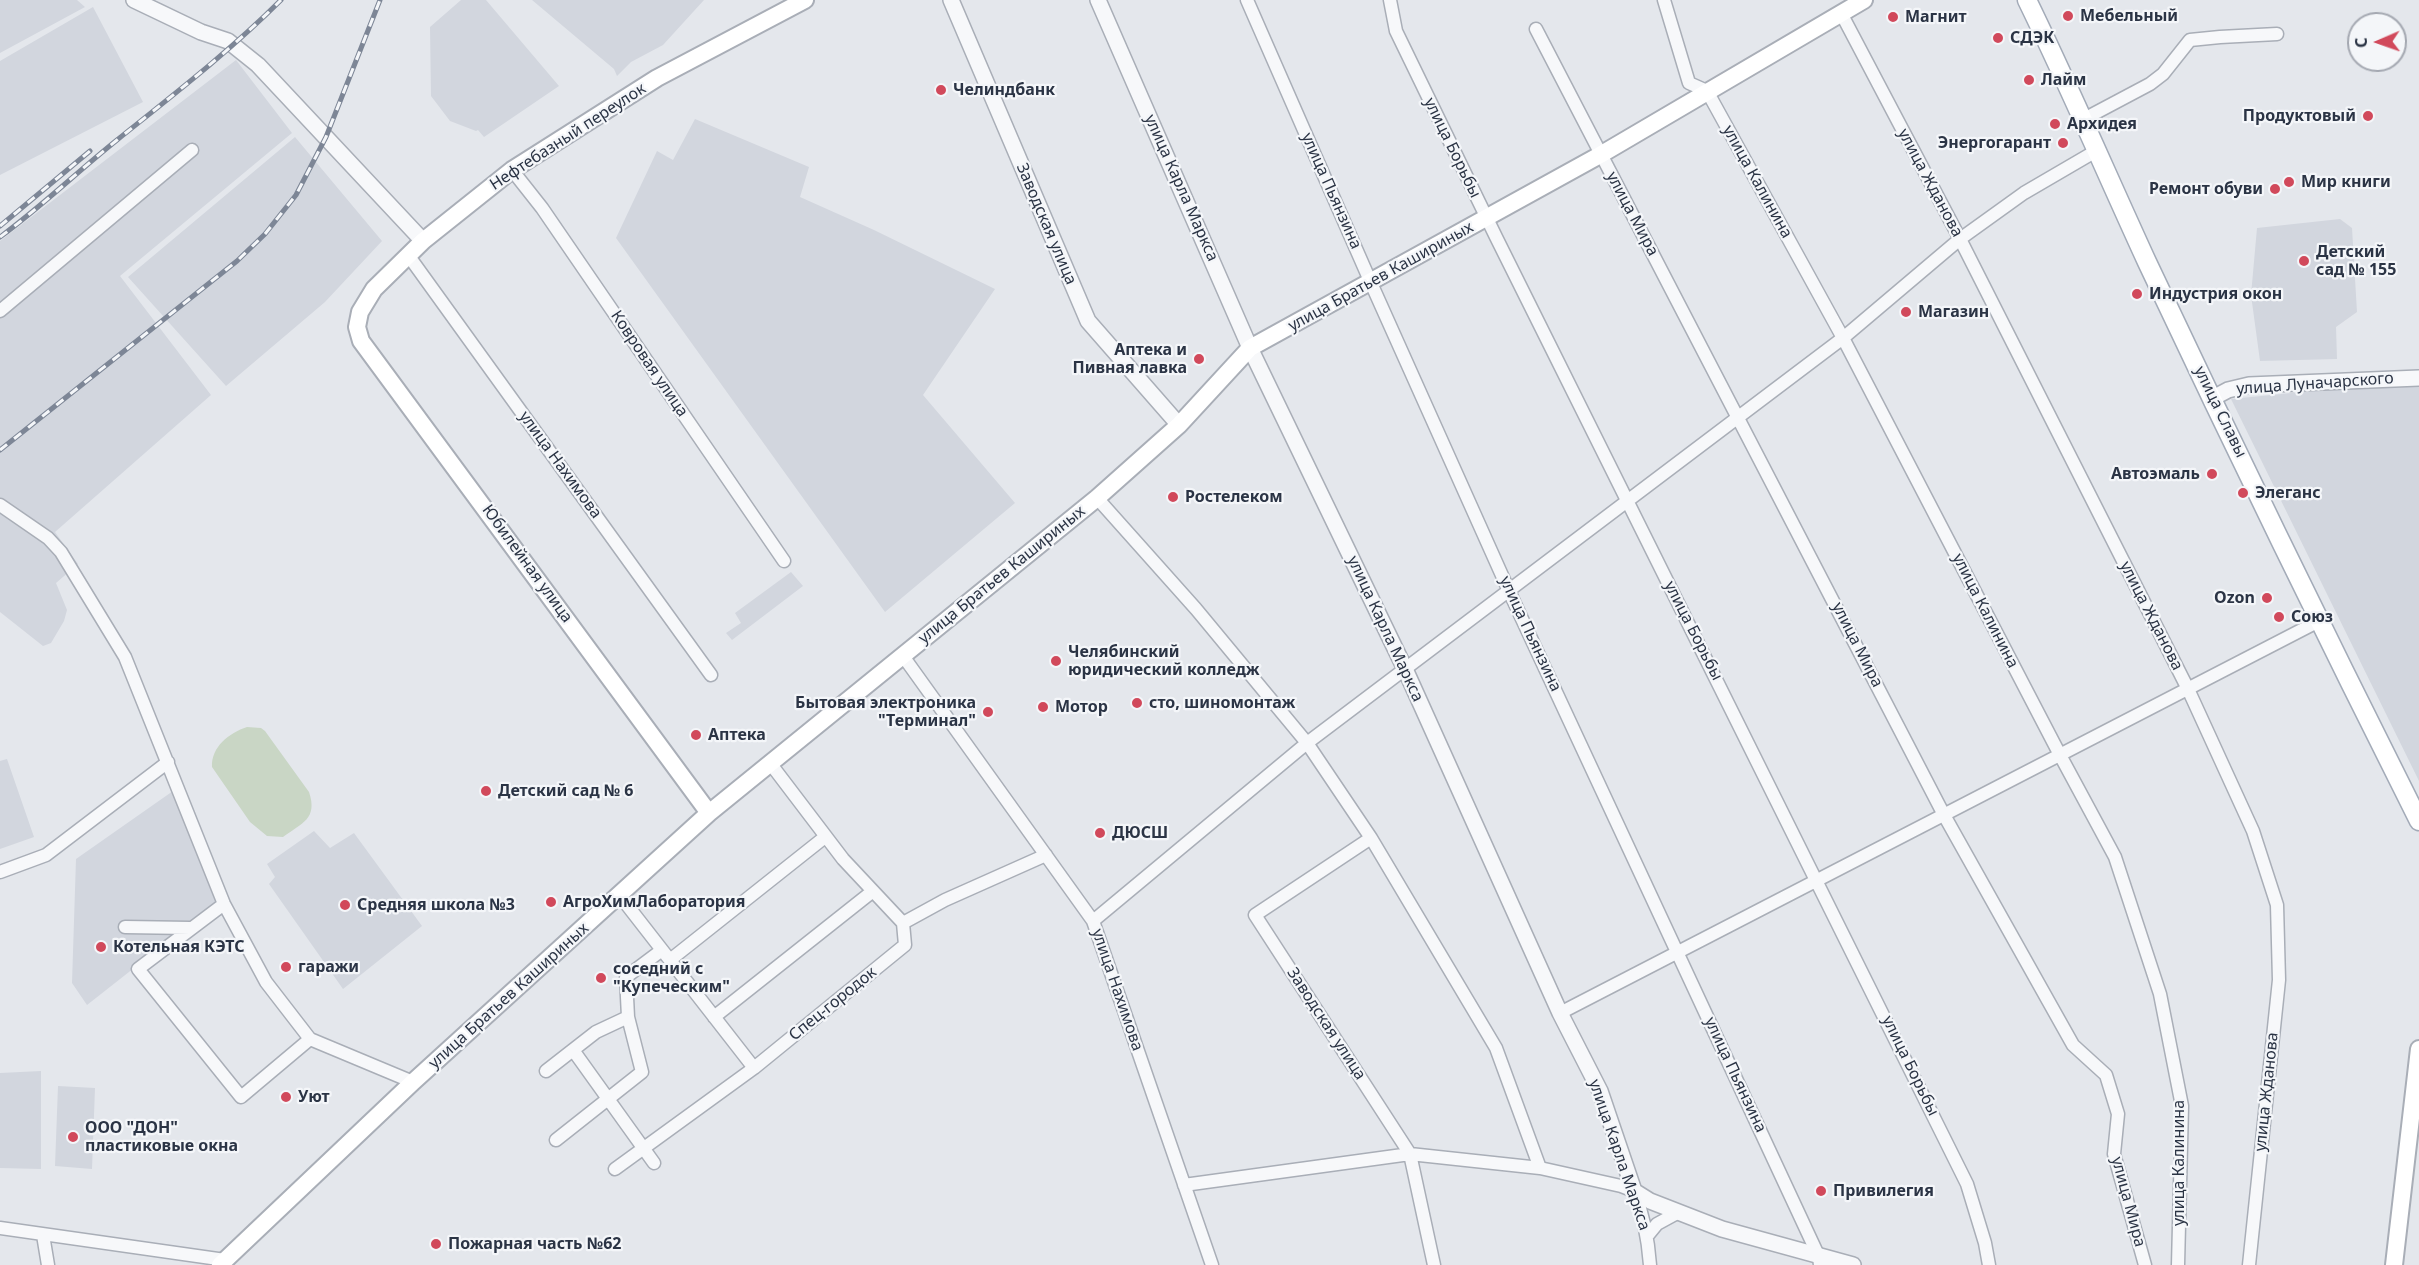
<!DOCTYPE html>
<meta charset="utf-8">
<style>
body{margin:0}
#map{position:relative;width:2419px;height:1265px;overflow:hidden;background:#e4e7ec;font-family:"Noto Sans",sans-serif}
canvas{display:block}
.north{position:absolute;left:2347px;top:12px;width:60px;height:60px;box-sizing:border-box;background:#f4f6f9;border:2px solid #a4a8b1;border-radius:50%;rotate:268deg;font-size:16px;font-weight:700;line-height:24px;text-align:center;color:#2b3445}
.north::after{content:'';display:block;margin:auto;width:21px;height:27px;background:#d1495b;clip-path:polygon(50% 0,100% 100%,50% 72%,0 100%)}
</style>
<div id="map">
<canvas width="2419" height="1265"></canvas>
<div class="north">С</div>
</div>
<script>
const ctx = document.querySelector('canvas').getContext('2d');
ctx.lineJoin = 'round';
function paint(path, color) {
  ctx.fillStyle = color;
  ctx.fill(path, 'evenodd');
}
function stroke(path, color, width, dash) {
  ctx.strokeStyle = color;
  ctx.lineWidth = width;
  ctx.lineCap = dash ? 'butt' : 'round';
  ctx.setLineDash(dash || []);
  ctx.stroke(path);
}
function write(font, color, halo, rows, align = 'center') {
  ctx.font = font + ' "Noto Sans",sans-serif';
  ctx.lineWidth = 4.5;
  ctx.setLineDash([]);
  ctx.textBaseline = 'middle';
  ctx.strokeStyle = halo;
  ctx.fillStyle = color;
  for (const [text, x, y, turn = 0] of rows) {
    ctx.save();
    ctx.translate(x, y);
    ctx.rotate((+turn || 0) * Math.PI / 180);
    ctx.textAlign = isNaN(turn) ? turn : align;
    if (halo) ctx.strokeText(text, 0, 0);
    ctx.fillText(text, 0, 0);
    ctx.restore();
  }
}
paint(new Path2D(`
 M0,0h77l8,7 -85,46z
 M461,0h25l73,86 -75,51 -6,-7 -2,1 -26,-10 -19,-25 -1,-69z
 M532,0h172l-41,45 -32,17 -14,14 -3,-7z
 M93,7l50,95 -143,73v-114z
 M236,60l56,73 -172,143 91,119 -156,137 23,32 -22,19 11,27 -3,11 -13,22 -8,3 -43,-34v-371z
 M695,119l114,48 -9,30 74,33 121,59 -72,106 92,108 -130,109 -269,-374 41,-87 16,9z
 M295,137l87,104 -57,61 -99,84 -98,-109z
 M2340,219l12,9 5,84 -21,15 1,32 -77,2 -9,-66 6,-67z
 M2419,386v395l-188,-382 111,-11z
 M791,572l12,14 -71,54 -6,-7 15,-10 -6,-10z
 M7,759l27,78 -34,12v-88z
 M173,791l45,111 -131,103 -15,-22 4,-124z
 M314,831l16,17 24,-15 68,93 -79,63 -74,-105 6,-7 -8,-13z
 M41,1071v98l-41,-1v-95z
 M58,1086l37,2 -3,81 -37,-3z`), '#d2d6de');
paint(new Path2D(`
 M247,727l14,1 4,3 44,61c9,27 -7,31 -26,45l-16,-1 -17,-14 -38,-55c-1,-20 17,-34 35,-40z`), '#c9d6c5');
const minor = new Path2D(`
 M1247,0l124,283 138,308 310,666 1,8
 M1390,0l6,31 100,206 471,947 18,59 4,22
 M1664,0l25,83 18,8 136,247 217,417 55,102 45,137 22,112 -4,159
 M1841,13l119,226 228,450 65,142 24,74 2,75 -30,285
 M1536,29l408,786 129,230 33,30 12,39 -4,40 31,111
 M2084,119l66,-35 13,-10 27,-34 30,-3 57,-3
 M512,170l30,38 242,353
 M408,255l303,420
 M0,311l192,-161
 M1097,498l99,111 111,134 64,95 125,210 44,120
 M0,505l48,33 13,14 64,105 99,247 42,78 44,57 103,43
 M903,656l190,265 119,344
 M770,763l73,96 60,64
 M1371,838l-116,77 155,239 24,111
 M0,872l46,-17 122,-93
 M620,896l134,172
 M224,904l-86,65 103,128 69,-58
 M1093,921l214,-178 536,-405 117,-99 64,-46 72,-42
 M125,927l65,1
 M670,960l155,-123
 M1560,1013l759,-392
 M714,1017l159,-126
 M573,1050l81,113
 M546,1071l50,-39 32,-15
 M556,1140l86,-68 -14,-55 -2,-40 36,-27
 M615,1169l139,-101 151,-123 -2,-22 42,-23 101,-45
 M1184,1185l226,-31 130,14 81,18 13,5c10,25 14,47 16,74
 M0,1228l225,32
 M43,1235l5,30
 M1648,1235l9,-11 22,-12`);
const tertiary = new Path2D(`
 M134,0l67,32 27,9 30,24 165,176
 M951,0l137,321 91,104
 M1098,0l152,348 155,321 155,344 40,78 34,100 16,10 72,28 131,36
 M2213,398l15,-8 21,-5 170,-7`);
const secondary = new Path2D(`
 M709,813l-348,-472 -4,-14 3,-15 14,-23 49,-48 89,-71 145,-92 148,-78
 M220,1265l193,-183 296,-269 388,-315 82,-73 71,-77 350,-193 264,-155
 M2394,1265l25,-216`);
const primary = new Path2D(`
 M2027,0c42,86 80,175 120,262 88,187 179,374 272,559`);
stroke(minor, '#a9aeb7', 15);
stroke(tertiary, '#a9aeb7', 18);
stroke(secondary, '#a9aeb7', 20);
stroke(primary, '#a3abb8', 21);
stroke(minor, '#f7f8fa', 12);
stroke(tertiary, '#f7f8fa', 15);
stroke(secondary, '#fff', 16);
stroke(primary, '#fff', 18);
const rail = new Path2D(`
 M0,226l90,-75
 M0,237c41,-30 77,-65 117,-97 56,-45 113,-89 164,-140
 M0,450l237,-189 28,-27 31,-39 30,-58 54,-137`);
stroke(rail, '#7d8696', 5);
stroke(rail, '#f4f6f9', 3, [9]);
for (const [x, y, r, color] of [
 [2068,16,6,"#d1495b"],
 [1893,17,6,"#d1495b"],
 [1998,38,6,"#d1495b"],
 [2029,80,6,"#d1495b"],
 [941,90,6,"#d1495b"],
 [2368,116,6,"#d1495b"],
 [2055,124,6,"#d1495b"],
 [2063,143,6,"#d1495b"],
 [2289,182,6,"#d1495b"],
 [2275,189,6,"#d1495b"],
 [2304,261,6,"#d1495b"],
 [2137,294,6,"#d1495b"],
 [1906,312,6,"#d1495b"],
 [1199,359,6,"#d1495b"],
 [2212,474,6,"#d1495b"],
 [2243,493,6,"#d1495b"],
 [1173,497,6,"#d1495b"],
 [2267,598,6,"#d1495b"],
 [2279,617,6,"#d1495b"],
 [1056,661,6,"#d1495b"],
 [1137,703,6,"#d1495b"],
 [1043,707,6,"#d1495b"],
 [988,712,6,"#d1495b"],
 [696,735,6,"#d1495b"],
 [486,791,6,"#d1495b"],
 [1100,833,6,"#d1495b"],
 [551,902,6,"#d1495b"],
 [345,905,6,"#d1495b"],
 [101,947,6,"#d1495b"],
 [286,967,6,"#d1495b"],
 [601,978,6,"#d1495b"],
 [286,1097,6,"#d1495b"],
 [73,1137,6,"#d1495b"],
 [1821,1191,6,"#d1495b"],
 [436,1244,6,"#d1495b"]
]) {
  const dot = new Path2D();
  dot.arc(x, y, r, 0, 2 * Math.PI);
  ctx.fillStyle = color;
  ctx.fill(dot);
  stroke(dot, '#f4f6f9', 2);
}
write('bold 16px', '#2b3445', '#f4f6f9', [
 ["Мебельный",2080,16],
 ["Магнит",1905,17],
 ["СДЭК",2010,38],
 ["Лайм",2041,80],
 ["Челиндбанк",953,90],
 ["Продуктовый",2356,116,"right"],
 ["Архидея",2067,124],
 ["Энергогарант",2051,143,"right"],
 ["Мир книги",2301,182],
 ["Ремонт обуви",2263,189,"right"],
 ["Детский",2316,252],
 ["сад № 155",2316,270],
 ["Индустрия окон",2149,294],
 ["Магазин",1918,312],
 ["Аптека и",1187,350,"right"],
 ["Пивная лавка",1187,368,"right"],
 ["Автоэмаль",2200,474,"right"],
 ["Элеганс",2255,493],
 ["Ростелеком",1185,497],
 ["Ozon",2255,598,"right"],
 ["Союз",2291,617],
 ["Челябинский",1068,652],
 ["юридический колледж",1068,670],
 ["Бытовая электроника",976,703,"right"],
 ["\"Терминал\"",976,721,"right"],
 ["сто, шиномонтаж",1149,703],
 ["Мотор",1055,707],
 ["Аптека",708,735],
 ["Детский сад № 6",498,791],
 ["ДЮСШ",1112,833],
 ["АгроХимЛаборатория",563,902],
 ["Средняя школа №3",357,905],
 ["Котельная КЭТС",113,947],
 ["гаражи",298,967],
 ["соседний с",613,969],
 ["\"Купеческим\"",613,987],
 ["Уют",298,1097],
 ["ООО \"ДОН\"",85,1128],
 ["пластиковые окна",85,1146],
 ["Привилегия",1833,1191],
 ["Пожарная часть №62",448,1244]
], 'left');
write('16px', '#2b3445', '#f4f6f9', [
 ["Нефтебазный переулок",568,137,-33],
 ["улица Борьбы",1452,148,64],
 ["улица Калинина",1757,182,61],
 ["улица Жданова",1930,183,62],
 ["улица Карла Маркса",1181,188,66],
 ["улица Пьянзина",1331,191,66],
 ["улица Мира",1632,214,62],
 ["Заводская улица",1046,224,67],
 ["улица Братьев Кашириных",1381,277,-29],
 ["Ковровая улица",649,364,56],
 ["улица Луначарского",2315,384,-4],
 ["улица Славы",2220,412,64],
 ["улица Нахимова",560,465,54],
 ["Юбилейная улица",527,564,54],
 ["улица Братьев Кашириных",1002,575,-39],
 ["улица Калинина",1985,611,63],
 ["улица Жданова",2151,616,63],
 ["улица Карла Маркса",1385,629,65],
 ["улица Борьбы",1693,631,63],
 ["улица Пьянзина",1530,634,65],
 ["улица Мира",1857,645,63],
 ["улица Нахимова",1117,990,71],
 ["улица Братьев Кашириных",509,996,-42],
 ["Спец-городок",833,1004,-39],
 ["Заводская улица",1326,1024,57],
 ["улица Борьбы",1910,1066,64],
 ["улица Пьянзина",1735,1075,65],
 ["улица Жданова",2267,1092,-84],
 ["улица Карла Маркса",1619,1155,71],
 ["улица Калинина",2179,1163,-90],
 ["улица Мира",2128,1202,75]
]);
</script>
